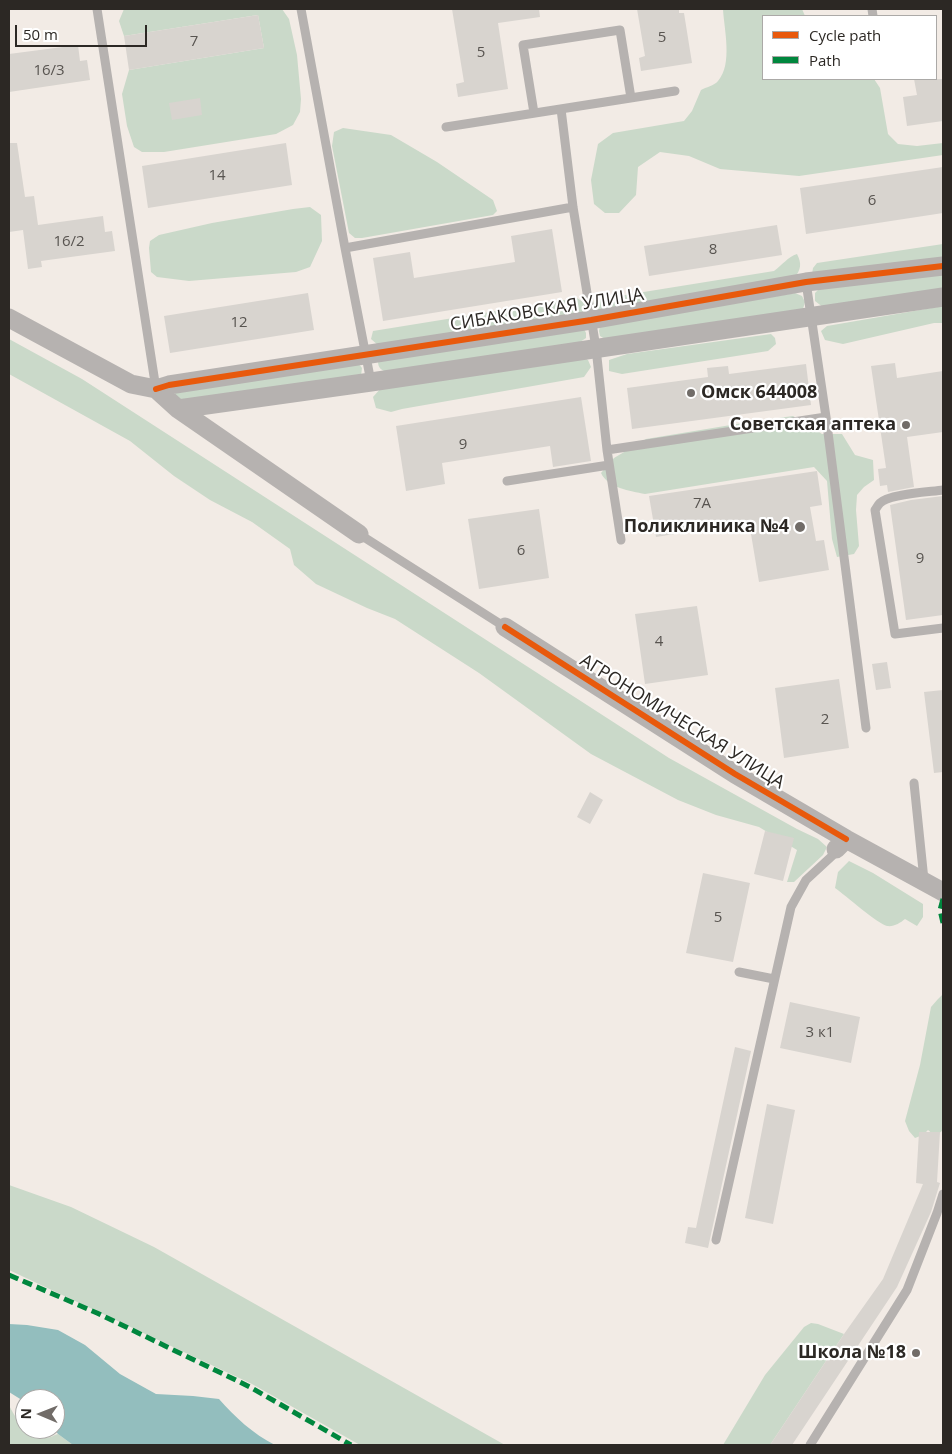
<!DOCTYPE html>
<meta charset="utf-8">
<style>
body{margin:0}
#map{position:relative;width:952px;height:1454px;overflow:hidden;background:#f2ebe5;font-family:"Open Sans",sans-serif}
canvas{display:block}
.frame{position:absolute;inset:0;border:10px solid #2c2824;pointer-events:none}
.legend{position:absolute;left:762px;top:15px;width:175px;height:65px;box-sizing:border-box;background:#fff;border:1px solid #aba9a7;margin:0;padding:6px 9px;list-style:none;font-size:15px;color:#2c2824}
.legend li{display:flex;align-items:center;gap:10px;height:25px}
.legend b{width:25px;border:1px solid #aba9a7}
.north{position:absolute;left:15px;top:1389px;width:50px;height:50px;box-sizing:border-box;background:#fff;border:1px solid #aba9a7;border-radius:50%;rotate:271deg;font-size:14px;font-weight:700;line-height:20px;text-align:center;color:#2c2824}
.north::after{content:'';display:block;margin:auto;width:18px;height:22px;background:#716c68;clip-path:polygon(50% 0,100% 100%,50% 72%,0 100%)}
.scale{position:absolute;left:15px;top:25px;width:132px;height:22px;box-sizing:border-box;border:2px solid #2c2824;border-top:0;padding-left:6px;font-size:15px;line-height:18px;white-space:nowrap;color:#2c2824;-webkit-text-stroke:4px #fff;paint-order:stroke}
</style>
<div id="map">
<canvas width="952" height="1454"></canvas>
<div class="frame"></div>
<ul class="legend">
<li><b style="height:6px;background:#e8590c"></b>Cycle path</li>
<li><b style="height:6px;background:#00873e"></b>Path</li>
</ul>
<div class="north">N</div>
<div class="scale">50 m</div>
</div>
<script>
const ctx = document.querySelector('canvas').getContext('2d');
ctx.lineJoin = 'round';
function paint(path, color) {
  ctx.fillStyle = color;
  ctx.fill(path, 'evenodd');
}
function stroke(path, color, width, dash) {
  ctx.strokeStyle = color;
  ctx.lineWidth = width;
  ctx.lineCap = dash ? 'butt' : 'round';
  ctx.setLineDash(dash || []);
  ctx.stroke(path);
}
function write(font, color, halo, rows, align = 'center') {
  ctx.font = font + ' "Open Sans",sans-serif';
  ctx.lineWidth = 4.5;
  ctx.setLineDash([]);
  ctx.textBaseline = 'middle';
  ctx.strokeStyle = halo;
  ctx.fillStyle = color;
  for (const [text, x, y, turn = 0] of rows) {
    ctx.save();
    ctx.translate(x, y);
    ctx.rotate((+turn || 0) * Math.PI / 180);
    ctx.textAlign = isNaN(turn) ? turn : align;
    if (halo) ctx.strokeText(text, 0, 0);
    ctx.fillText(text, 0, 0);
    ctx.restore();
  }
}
paint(new Path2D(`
 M124,9h158l7,10 8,36 4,44 -1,13 -7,13 -17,9 -112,18h-22l-8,-5 -7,-21 -5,-32 7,-24 135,-22 -6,-33 -134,21 -5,-15z
 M723,9h79l3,7h-42v63h111l6,9 8,46 10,10 19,2 26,-3v12l-144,21 -79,-7 -31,-13 -29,-4 -22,15 -2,28 -17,18h-14l-11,-9 -3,-24 7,-36 15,-11 71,-12 8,-10 9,-21c5,-3 13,-4 17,-9 15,-17 6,-52 5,-72z
 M343,128l48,7 46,27 56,38 4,11 -4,4 -131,23h-7l-6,-5 -17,-87 2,-14z
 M310,207l11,8 1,26 -12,26 -14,5 -107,9 -32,-4 -6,-5 -2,-24 1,-7 9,-6 53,-12 81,-14z
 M943,244v15l-131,15 1,-6 4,-5z
 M797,254c5,10 4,15 -3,25l-196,32 -5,-4 1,-7 180,-29c8,-6 14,-14 23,-17z
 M943,270v20l-119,18 -9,-7v-8l4,-4z
 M795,293l7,3 3,6 -2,7 -198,30 -5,-3 -1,-5 1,-5z
 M577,298l9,6 -1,10 -206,32 -8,-7 2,-8z
 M943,306v17h-9l-91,21 -18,-4 -4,-9 6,-5z
 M584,329l2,4v5l-6,4 -193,30c-6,-2 -9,-4 -9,-11z
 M771,334l4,4 1,6 -8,7 -146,23 -13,-3v-11l18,-6z
 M9,339l73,40 587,379 128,71 21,10 9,8 -4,8 -29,27h-7l10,-32 -38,-23 -43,-12 -38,-15 -87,-46 -112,-81 -84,-54 -28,-11 -51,-24 -22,-19 -4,-16 -38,-27 -42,-22 -36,-24 -44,-35 -121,-67z
 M579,355l9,5 3,7 -7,10 -182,32 -11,3 -15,-4 -3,-11 8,-9z
 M358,363l4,5 -1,8 -176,26 -11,-6 1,-5z
 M793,416l29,18h20l13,21 18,5 1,20 -10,7 -7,8 -1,15 3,36 -5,8 -17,3 -5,-18 -5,-58 -13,-14 -169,27c-15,-3 -37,-6 -44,-21l13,-15 32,-19 103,-17z
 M849,861l24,12 50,31v13l-6,9 -12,-7c-5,4 -11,8 -18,7 -9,-2 -42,-31 -52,-38l3,-16z
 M943,994l-1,137 -7,5 -7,-6 -5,5 -8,3 -6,-7 -4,-10 15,-56 11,-58 7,-8z
 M9,1185l62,22 83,40 351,198h-145l-108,-61 -243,-114z
 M811,1323l7,1 26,10 -74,111h-47l42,-70 39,-48z
 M9,1405c6,13 21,35 37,33 4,0 8,-3 12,-4l15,11h-64z`), '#cad9c9');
paint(new Path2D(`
 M9,1324l18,1 31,5 27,15 35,29 36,20 37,2 26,3c16,18 34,35 56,46h-202l-15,-11 -4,-5h1v-30h-30v3l-16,-10z`), '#93bebe');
paint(new Path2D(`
 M452,9h87l1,8 -42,6 10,66 -50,8 -2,-13 8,-2z
 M637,9h42v4h5l8,50 -51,8 -2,-13 6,-2z
 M258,15l6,33 -135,22 -5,-34z
 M78,45l2,16 7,-1 3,20 -81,12v-38z
 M914,79h29v42l-36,5 -4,-29 14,-2z
 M200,98l2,17 -30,5 -3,-17z
 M9,143h8l8,54 9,-1 4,29 65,-9 2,16 7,-1 3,20 -74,10 1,6 -14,2 -5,-39 -14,2z
 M286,143l6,42 -144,23 -6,-42z
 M943,167v46l-137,21 -6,-46z
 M777,225l5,30 -133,21 -5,-30z
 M552,229l10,63 -179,29 -10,-63 37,-6 4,26 101,-16 -4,-26z
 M308,293l6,37 -144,23 -6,-37z
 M895,363l2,15 46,-7v61l-36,5 7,50 -26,5 -1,-7 -7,1 -2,-17 8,-1 -15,-102z
 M806,364l5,41 -179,24 -5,-41 81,-11 -1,-9 21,-2 1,8z
 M581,397l10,64 -38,6 -3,-21 -108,17 3,21 -39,7 -10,-65z
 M817,471l5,34 -12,2 6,34 8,-1 5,30 -70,12 -10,-60 -93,15 -7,-41z
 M943,496v119l-37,5 -16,-115 21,-5z
 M539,509l10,69 -70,11 -11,-70z
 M697,606l11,69 -63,9 -10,-70z
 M887,662l4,26 -15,2 -4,-26z
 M839,679l10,69 -65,10 -9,-70z
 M943,690v82l-9,1 -10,-81z
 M590,792l13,8 -13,24 -13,-7z
 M765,831l29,7 -11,43 -29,-7z
 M703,873l47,10 -17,79 -47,-9z
 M790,1002l70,15 -9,46 -71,-15z
 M735,1047l16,4 -43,197 -23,-5 3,-16 8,1z
 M767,1104l28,6 -22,114 -28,-6z
 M919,1132h21l-3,50 3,1 -9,29 -34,75 -105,158h-22l74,-111 39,-55 40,-95 -7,-1z`), '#d8d4cf');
stroke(new Path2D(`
 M97,9l59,380
 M301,9l44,239 26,134
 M872,9l1,7
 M561,109l12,98 23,141 11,102 14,90
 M534,113l-11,-68 97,-15 11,68
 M446,127l229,-36
 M345,248l228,-41
 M806,282l20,135 40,311
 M607,450l219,-33
 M507,481l102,-16
 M943,490c-14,2 -54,4 -63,13 -2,2 -3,4 -5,7l20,124 48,-6
 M359,534l146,93
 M914,783l10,97
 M739,972l35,7
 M716,1240l75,-333 15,-27 26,-24 4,-7
 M810,1445l97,-155 30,-77 6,-19`), '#b6b2b0', 9);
stroke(new Path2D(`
 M9,318l122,66 25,5 22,20 181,125
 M156,389l13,-4 422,-65 215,-38 137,-16
 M178,409l193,-27 572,-85
 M505,627l230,147 111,65
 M836,849l10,-10 97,53`), '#b6b2b0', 19);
stroke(new Path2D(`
 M943,899l-3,11 3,13
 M9,1275l88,38 153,74 101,58`), '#00873e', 5, [10, 5]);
stroke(new Path2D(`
 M156,389l13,-4 422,-65 215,-38 137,-16
 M505,627l230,147 111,65`), '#e8590c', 6);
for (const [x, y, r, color] of [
 [691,393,5,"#716c68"],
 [906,425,5,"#716c68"],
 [800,527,6,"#716c68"],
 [916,1353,5,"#716c68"]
]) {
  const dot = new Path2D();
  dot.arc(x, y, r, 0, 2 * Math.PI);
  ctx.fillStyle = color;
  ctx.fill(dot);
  stroke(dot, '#fff', 2);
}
write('15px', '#585450', null, [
 ["5",662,38],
 ["7",194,42],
 ["5",481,53],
 ["16/3",49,71],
 ["14",217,176],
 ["6",872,201],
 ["16/2",69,242],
 ["8",713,250],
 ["12",239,323],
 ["9",463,445],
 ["7А",702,504],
 ["6",521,551],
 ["9",920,559],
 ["4",659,642],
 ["2",825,720],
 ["5",718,918],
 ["3 к1",820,1033]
]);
write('18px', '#2c2824', '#fff', [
 ["СИБАКОВСКАЯ УЛИЦА",547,310,-9],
 ["АГРОНОМИЧЕСКАЯ УЛИЦА",682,722,32]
]);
write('bold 18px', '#2c2824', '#fff', [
 ["Омск 644008",701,393,"left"],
 ["Советская аптека",896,425],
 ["Поликлиника №4",789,527],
 ["Школа №18",906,1353]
], 'right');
</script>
